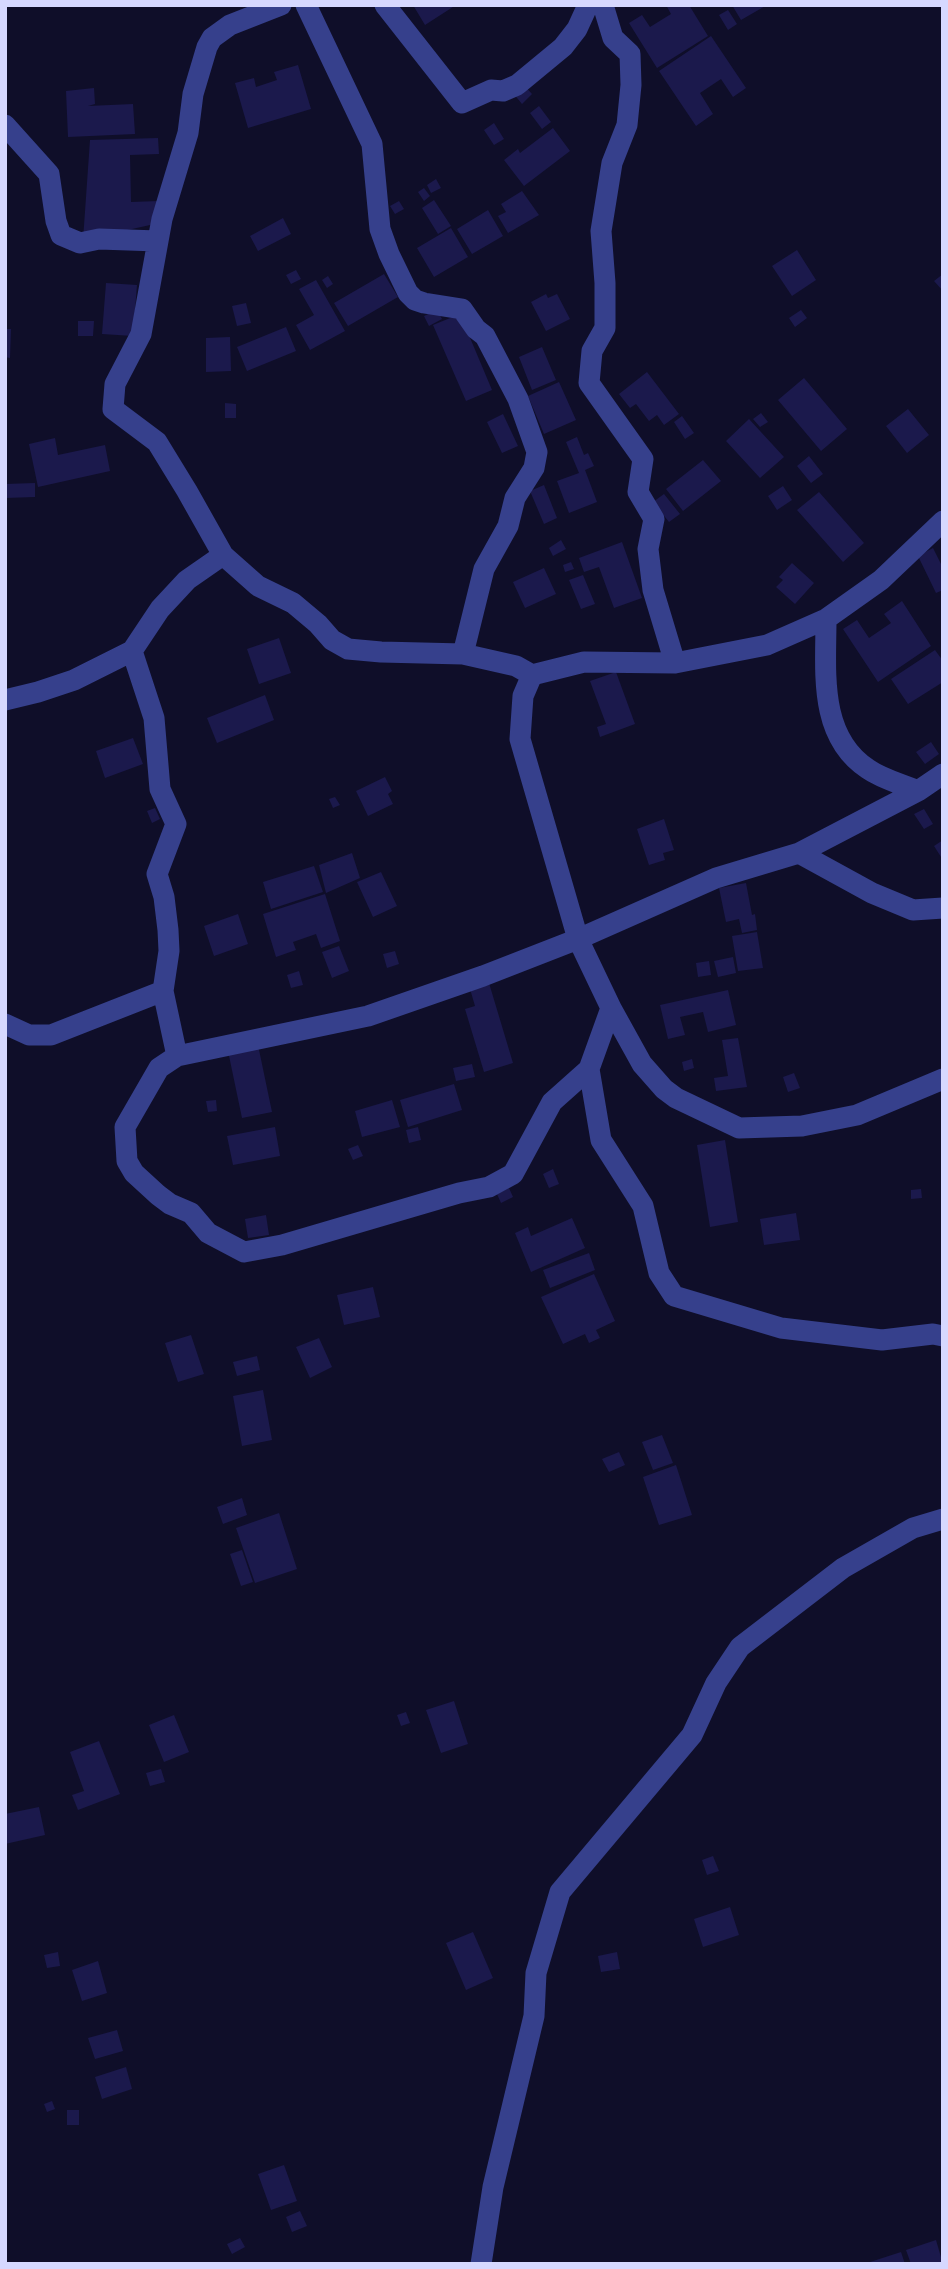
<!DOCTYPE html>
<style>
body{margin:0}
#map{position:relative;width:948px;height:2269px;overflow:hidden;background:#0f0e29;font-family:Rubik,sans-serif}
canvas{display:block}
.frame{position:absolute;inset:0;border:7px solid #d6d8ff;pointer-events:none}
</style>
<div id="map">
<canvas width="948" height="2269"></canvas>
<div class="frame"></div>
</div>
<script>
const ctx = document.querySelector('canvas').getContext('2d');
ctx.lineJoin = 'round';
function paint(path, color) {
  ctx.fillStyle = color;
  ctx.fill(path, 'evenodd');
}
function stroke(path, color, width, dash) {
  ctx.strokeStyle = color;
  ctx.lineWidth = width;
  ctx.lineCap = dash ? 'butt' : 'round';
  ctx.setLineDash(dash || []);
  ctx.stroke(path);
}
paint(new Path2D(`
 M413,5h43l-31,20z
 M666,5h23l19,31 -51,32 -28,-45 13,-8 8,12 21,-13z
 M732,5h35l-26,15z
 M728,10l9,14 -9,6 -9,-15z
 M711,36l35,52 -13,9 -12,-18 -21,14 13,21 -17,12 -37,-55z
 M298,65l13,44 -63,19 -13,-45 19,-5 2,9 21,-7 -3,-8z
 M523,84l9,10 -10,10 -9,-11z
 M94,88l1,16 -7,2 45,-2 2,30 -67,3 -2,-46z
 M539,106l12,16 -9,7 -12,-16z
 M494,123l10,16 -10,6 -10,-15z
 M553,128l17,23 -46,35 -20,-26 14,-11 2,4z
 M158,138l1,16 -29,1 1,47 28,-1v22l-76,17 7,-100z
 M436,179l5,9 -10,5 -4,-8z
 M424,188l6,8 -6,5 -6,-9z
 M522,191l17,24 -31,18 -10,-17 8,-4 -5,-8z
 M434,200l17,26 -13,8 -16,-26z
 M399,201l5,8 -9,5 -5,-8z
 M488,210l15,26 -31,18 -15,-25z
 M283,218l8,16 -33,17 -8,-15z
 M451,228l17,29 -34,20 -17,-29z
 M797,250l19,30 -24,16 -20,-30z
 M296,270l5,9 -10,5 -5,-9z
 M384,274l14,23 -50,29 -14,-23z
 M943,274v17l-9,-10z
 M328,276l5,8 -6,4 -5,-8z
 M316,280l29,51 -35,19 -14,-25 18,-10 -15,-26z
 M106,283l31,2 -4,51 -31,-2z
 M546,294l2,4 9,-4 13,25 -24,12 -15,-29z
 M246,303l5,20 -14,3 -5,-20z
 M437,310l5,9 -13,7 -5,-10z
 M801,310l6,8 -12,9 -6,-9z
 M460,314l32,76 -26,11 -33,-76z
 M78,321h16l-1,15h-15z
 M286,327l10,24 -49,20 -10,-24z
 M5,329h6l-1,29 -5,-1z
 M230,337l1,34 -25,1v-34z
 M542,347l14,33 -24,10 -13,-33z
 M647,372l32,42 -15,11 -7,-10 -8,6 -13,-17 -6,4 -11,-14z
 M804,378l43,51 -26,22 -43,-51z
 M559,382l17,38 -32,14 -16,-38z
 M225,403l11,1v14h-11z
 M908,409l21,26 -22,18 -21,-27z
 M761,413l7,9 -8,5 -7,-8z
 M503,414l15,32 -16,7 -15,-31z
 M682,416l12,17 -9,6 -11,-17z
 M749,419l35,38 -24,21 -34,-37z
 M577,437l7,18 4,-2 6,13 -9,4 12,32 -28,11 -12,-32 22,-8 -13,-31z
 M55,438l3,17 47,-10 5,26 -72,16 -9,-43z
 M809,456l14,18 -12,9 -14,-17z
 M703,460l18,21 -38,30 -17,-22z
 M35,483v14l-30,1v-14z
 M544,485l13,33 -13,6 -14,-33z
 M783,486l9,14 -15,10 -9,-14z
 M819,492l45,51 -21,19 -46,-52z
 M664,494l16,20 -11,8 -16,-20z
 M561,540l5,9 -13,7 -4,-8z
 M622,542l20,56 -28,10 -15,-41 -15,5 -5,-14z
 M933,548l10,20v22l-7,3 -18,-37z
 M571,562l3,7 -9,3 -2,-7z
 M792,563l22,20 -19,21 -19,-17 7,-7 -4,-3z
 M544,568l12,26 -31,14 -12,-26z
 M583,575l12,29 -14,5 -12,-29z
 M902,601l29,45 -53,36 -35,-53 14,-9 12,18 22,-15 -7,-9z
 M279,638l12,35 -32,11 -12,-35z
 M935,650l8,11v21l-35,22 -17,-25z
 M616,672l19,52 -35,13 -3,-10 9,-3 -16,-43z
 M265,695l9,25 -57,23 -10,-25z
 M133,738l10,26 -38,14 -9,-27z
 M931,742l8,12 -14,10 -9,-12z
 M385,777l7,14 -4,3 5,10 -25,12 -12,-25z
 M335,797l5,8 -7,3 -4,-9z
 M155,808l5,11 -8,4 -5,-12z
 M924,809l9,15 -9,5 -10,-15z
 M664,819l10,31 -11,3 2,7 -16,5 -12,-36z
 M943,840v20l-9,-14z
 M352,853l8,25 -34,15 -7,-28z
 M314,866l9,26 -52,17 -8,-27z
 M381,872l16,34 -24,11 -16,-35z
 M746,883l6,32 3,-1 2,16 -15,3 -3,-14 -13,3 -7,-34z
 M325,894l15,47 -19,7 -5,-14 -23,8 3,8 -20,7 -13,-43z
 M238,914l10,30 -34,12 -10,-30z
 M757,932l6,36 -25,3 -6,-35z
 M339,946l10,25 -17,7 -10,-26z
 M395,951l4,13 -12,4 -4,-14z
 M733,957l3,16 -18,4 -4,-16z
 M709,961l2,14 -13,2 -2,-14z
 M299,971l4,14 -12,3 -4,-13z
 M489,983l24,80 -29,9 -19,-63 10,-3 -5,-17z
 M728,990l8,35 -28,7 -5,-20 -23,5 5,18 -17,4 -8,-34z
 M738,1038l9,49 -31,4 -2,-13 14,-2 -6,-36z
 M258,1045l14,67 -30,6 -14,-67z
 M692,1059l2,9 -10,3 -2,-9z
 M472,1064l3,13 -19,4 -3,-13z
 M794,1073l6,15 -12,4 -5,-15z
 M454,1084l8,26 -54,17 -8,-27z
 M216,1100l1,11 -9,1 -2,-11z
 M392,1100l8,27 -38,10 -7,-26z
 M275,1127l5,29 -47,9 -6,-29z
 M418,1127l3,13 -12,3 -3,-13z
 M725,1140l13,82 -28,5 -13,-82z
 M358,1145l5,11 -10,4 -5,-11z
 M553,1169l6,15 -10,4 -6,-14z
 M509,1188l4,9 -12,6 -4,-9z
 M921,1189l1,9 -11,1v-9z
 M796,1213l4,27 -36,5 -4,-26z
 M266,1215l3,20 -21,3 -3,-19z
 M572,1218l13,30 -54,24 -16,-39 13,-6 3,9z
 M589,1253l6,17 -45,18 -7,-18z
 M594,1274l21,47 -19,9 4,8 -11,5 -4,-9 -22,10 -22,-47z
 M373,1287l7,30 -36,8 -7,-30z
 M191,1335l13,39 -26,8 -13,-39z
 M319,1338l13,29 -22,11 -14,-31z
 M257,1356l3,14 -23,6 -4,-14z
 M263,1390l9,50 -30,6 -9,-50z
 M662,1435l11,28 -20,7 -11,-28z
 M619,1452l6,13 -16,7 -7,-13z
 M676,1465l16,50 -33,10 -16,-48z
 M242,1498l5,17 -24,9 -6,-17z
 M279,1513l18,56 -42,14 -19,-55z
 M242,1550l11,32 -12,4 -11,-32z
 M454,1701l14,43 -27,9 -15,-43z
 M406,1712l4,11 -9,3 -4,-11z
 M174,1715l15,37 -25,10 -15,-37z
 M99,1741l21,53 -42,16 -6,-15 12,-4 -14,-39z
 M161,1769l4,13 -15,4 -4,-13z
 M39,1807l6,28 -40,9v-30z
 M713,1856l6,15 -12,4 -5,-15z
 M730,1907l9,28 -36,12 -9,-28z
 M473,1932l20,46 -27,12 -20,-47z
 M58,1952l2,14 -13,2 -3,-13z
 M617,1952l3,17 -19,3 -3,-16z
 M98,1961l9,32 -25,8 -10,-31z
 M117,2030l6,21 -28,8 -7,-21z
 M126,2067l6,22 -30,10 -7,-22z
 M52,2101l3,8 -8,3 -3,-8z
 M67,2110h12v15h-12z
 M284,2165l13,36 -26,9 -13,-36z
 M300,2211l7,15 -15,6 -6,-15z
 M240,2238l5,9 -13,7 -5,-10z
 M936,2240l7,24h-32l-5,-14z
 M901,2252l4,12h-38v-1z`), '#1b194c');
stroke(new Path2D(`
 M281,5l-51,20 -18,13 -5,9 -14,47 -5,39 -26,86 -21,115 -26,50 -2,25 44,33 30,49 36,64 35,31 35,17 25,21 14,16 16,9 33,3 82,2 53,12 16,9
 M306,5l66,139 8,85 9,25 19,39 7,7 9,3 38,6 14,20 9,7 33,63 19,53 -3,16 -19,30 -7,28 -24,43 -21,85
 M385,5l77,98 29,-13 12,1 14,-6 46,-38 14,-18 11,-24
 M603,5l10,33 17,16 1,31 -4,40 -15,38 -11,68 4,52v45l-13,23 -3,32 54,76 -5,33 16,27 -6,30 5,41 22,73
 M5,125l44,49 7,47 5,14 19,8 19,-4 59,2
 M943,521l-62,59 -55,39 -59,26 -92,18 -91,-1 -52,13 -9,21 -3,43 58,200 33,69 31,56 22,25 12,9 63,30 63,-2 55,-11 86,-36
 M826,619c0,53 -8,117 42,150 14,10 34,15 50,22
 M132,651l22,67 6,71 16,35 -19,50 7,23 4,33 1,21 -6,40 14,65
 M5,700l33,-8 36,-12 58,-29 28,-42 27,-29 36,-25
 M799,853l73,40 41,17 30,-2
 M611,1008l-22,61 12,71 42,66 16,67 15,23 107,32 101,12 51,-6 10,2
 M5,1024l24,11h22l112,-44
 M589,1069l-37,33 -39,72 -24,13 -30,6 -177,52 -38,7 -36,-19 -17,-20 -21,-9 -12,-9 -24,-22 -7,-12 -2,-34 34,-59 18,-12 191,-40 115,-40 95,-37 138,-61 83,-25 119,-62 25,-17
 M481,2264l12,-77 41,-171 2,-43 24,-81 132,-157 24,-52 24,-36 103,-79 70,-40 30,-9`), '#36408c', 21);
</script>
